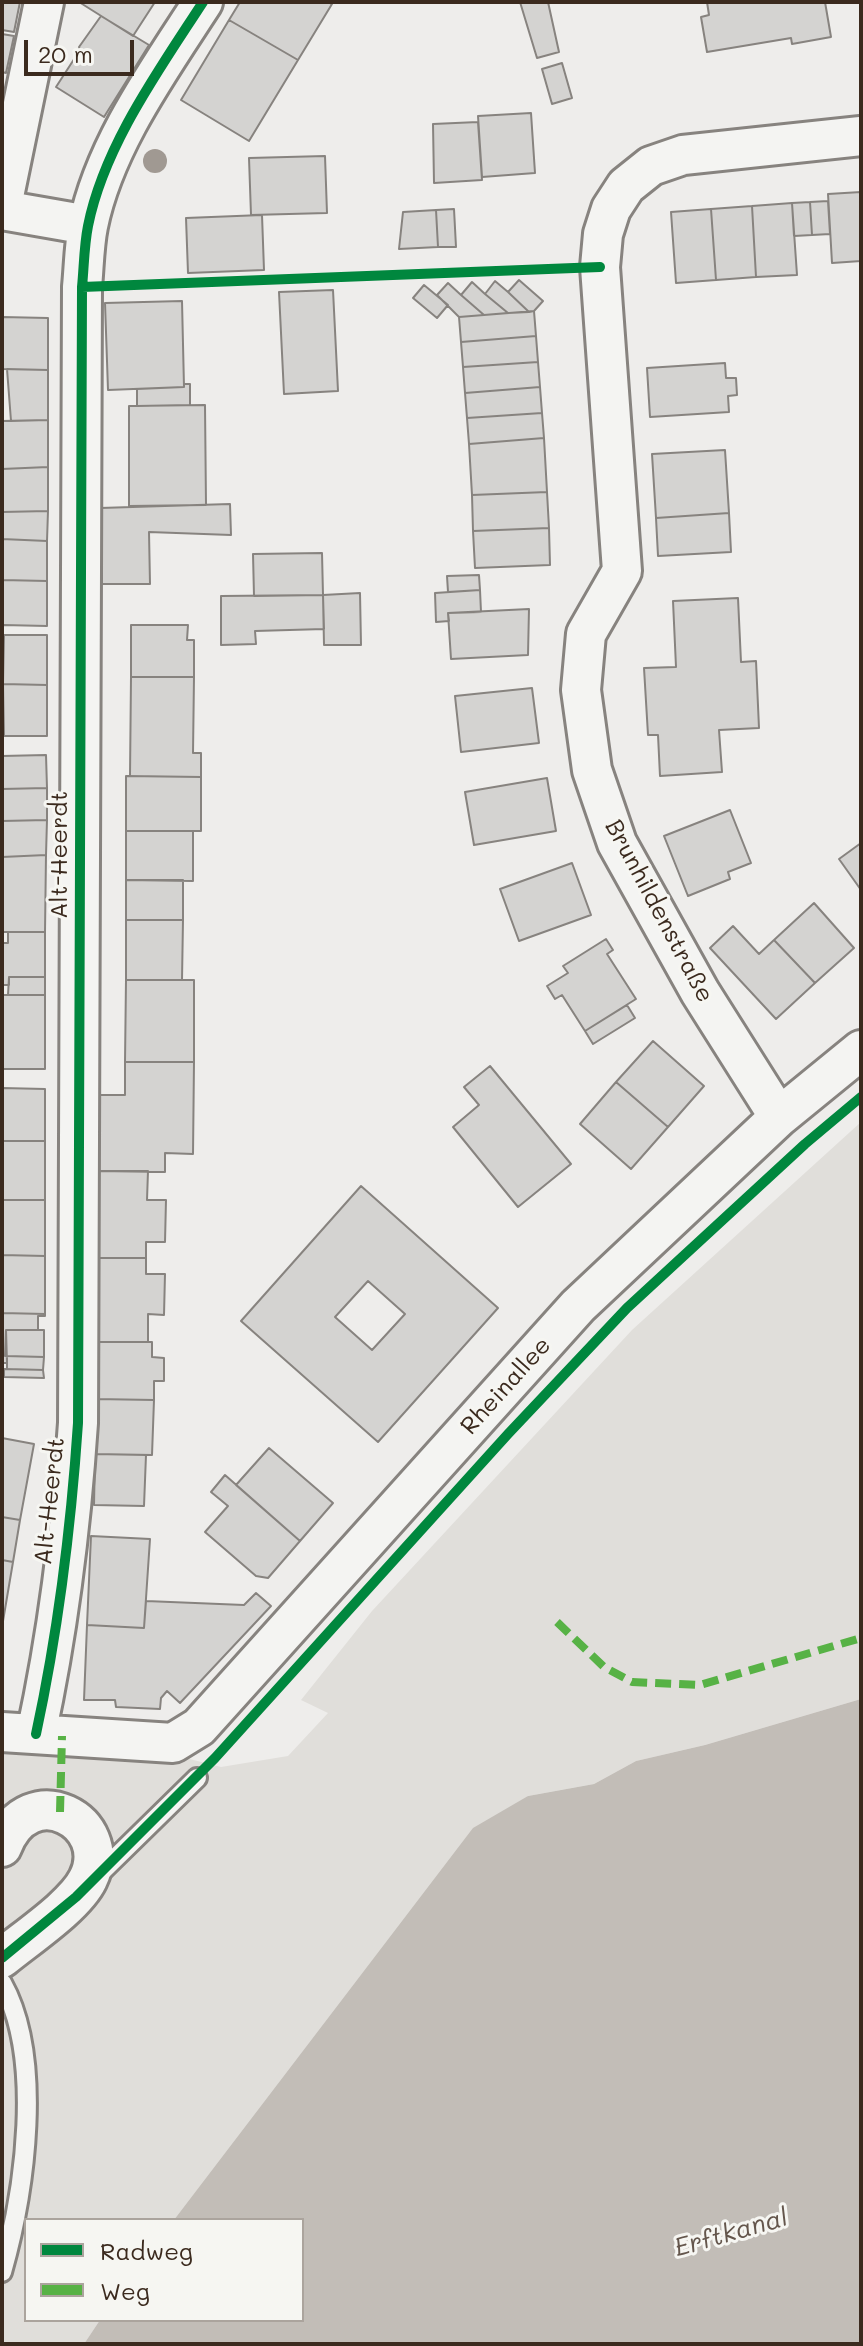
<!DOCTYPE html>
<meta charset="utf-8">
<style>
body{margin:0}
#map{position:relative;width:863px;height:2346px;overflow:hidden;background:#eeedeb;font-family:Mali,sans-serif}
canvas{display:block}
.frame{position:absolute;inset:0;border:4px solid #3b2a1e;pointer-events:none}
.legend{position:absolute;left:24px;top:2218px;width:280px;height:104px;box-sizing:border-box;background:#f6f6f2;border:2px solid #aba49d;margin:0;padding:10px 14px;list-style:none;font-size:24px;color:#3b2a1e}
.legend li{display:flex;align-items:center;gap:16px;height:40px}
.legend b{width:40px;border:2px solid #aba49d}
.scale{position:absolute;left:24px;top:40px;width:110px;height:36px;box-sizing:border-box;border:4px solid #3b2a1e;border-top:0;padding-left:10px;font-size:24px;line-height:28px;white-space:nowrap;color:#3b2a1e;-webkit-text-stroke:6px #f6f6f2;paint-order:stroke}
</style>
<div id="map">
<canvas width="863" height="2346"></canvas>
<div class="frame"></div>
<ul class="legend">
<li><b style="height:10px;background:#00873e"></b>Radweg</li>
<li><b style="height:10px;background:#57b245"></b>Weg</li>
</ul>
<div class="scale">20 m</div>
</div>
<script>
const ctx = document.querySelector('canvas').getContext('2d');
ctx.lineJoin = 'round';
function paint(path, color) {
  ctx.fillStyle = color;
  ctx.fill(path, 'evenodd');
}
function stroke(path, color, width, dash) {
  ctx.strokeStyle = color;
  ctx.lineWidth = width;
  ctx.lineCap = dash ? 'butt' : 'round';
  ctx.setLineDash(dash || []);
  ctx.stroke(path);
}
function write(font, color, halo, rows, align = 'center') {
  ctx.font = font + ' Mali,sans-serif';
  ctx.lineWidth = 6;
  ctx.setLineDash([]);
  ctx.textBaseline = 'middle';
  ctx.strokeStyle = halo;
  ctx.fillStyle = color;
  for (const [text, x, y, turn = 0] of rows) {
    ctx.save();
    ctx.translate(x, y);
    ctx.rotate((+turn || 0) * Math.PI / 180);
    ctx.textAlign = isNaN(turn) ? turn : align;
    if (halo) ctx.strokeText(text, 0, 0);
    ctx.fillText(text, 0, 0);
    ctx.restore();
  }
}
paint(new Path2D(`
 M861,1122v577l-156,46 -69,16 -42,23 -66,12 -353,424h-149v100h74l-16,24h-82v-607l156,14 63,16 67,-11 40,-43 -27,-13 71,-89 260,-281z`), '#e0deda');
paint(new Path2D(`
 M861,1699v645h-777l16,-24h202v-100h-128l299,-392 55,-32 66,-12 42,-23 69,-16z`), '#c2bdb7');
const building = new Path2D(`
 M2,2h18l-6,30 -12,-2z
 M79,2h76l-22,34z
 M240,2h88l4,2 -34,56 -69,-40z
 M520,2h28l11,50 -22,6z
 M707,2h118l6,35 -39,7 -1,-6 -84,14 -6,-35 8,-2z
 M101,16l48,29 -45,72 -48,-30 24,-37 -1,-3z
 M229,20l69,40 -49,81 -68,-41z
 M2,34l12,2 -8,37 -4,-1z
 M562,63l10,35 -20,6 -10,-35z
 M531,113l4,60 -53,4 -4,-61z
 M478,122l4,58 -48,3 -1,-59z
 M325,156l2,57 -76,2 -2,-57z
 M861,192v69l-29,2 -4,-69z
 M828,201l2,33 -18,1 -2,-33z
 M810,202l2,33 -18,1 -2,-33z
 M792,203l5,72 -41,2 -4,-71z
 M752,206l4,71 -40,3 -5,-71z
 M454,209l2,38h-18l-2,-37z
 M711,209l5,71 -40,3 -5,-71z
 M436,210l2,37 -39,2 4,-37z
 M262,215l2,55 -76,3 -2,-55z
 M519,280l24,21 -9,10 -5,1 -21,-20z
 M495,281l13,11 21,20 -21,1 -23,-19z
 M472,282l13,12 23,19 -24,2 -23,-20z
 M448,283l13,12 23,20 -25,2 -22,-22z
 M424,285l24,20 -11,13 -24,-20z
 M333,290l5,101 -54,3 -5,-102z
 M182,301l2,86 -76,3 -3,-87z
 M534,311l2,25 -75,6 -2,-25z
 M2,317l46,1v52l-46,-1z
 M536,336l2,26 -75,5 -2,-25z
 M538,362l2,25 -75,6 -2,-26z
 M725,363l1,15h10l1,17 -9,1 1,16 -79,5 -3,-49z
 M7,369l41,1v50l-37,1z
 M184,384h6v21l-53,1v-17l47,-2z
 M540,387l2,26 -75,5 -2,-25z
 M205,405l1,100 -77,1v-100z
 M542,413l2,25 -75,6 -2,-26z
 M48,420v47l-46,2v-48z
 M544,438l3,54 -75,3 -3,-51z
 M725,450l4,63 -73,5 -4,-64z
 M48,467v44l-46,1v-43z
 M547,492l2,36 -76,3 -1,-36z
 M230,504l1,31 -82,-3 1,52h-48l-2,-76z
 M48,511l-1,30 -45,-2v-27z
 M729,513l2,39 -73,4 -2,-38z
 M549,528l1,37 -75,3 -2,-37z
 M2,539l45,2v40l-45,-1z
 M322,553l1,42 -69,1 -1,-42z
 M479,575l1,15 -32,2 -1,-16z
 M2,580l45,1v45l-44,-1 -1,5z
 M480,590l1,22 -33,1 1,8 -13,1 -1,-29z
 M360,593l1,52h-37l-1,-50z
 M323,595l1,34 -69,2 1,13 -35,1v-49z
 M738,598l3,64 15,-1 3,67 -40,2 3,42 -62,4 -2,-41h-10l-4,-67 32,-1 -3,-66z
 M529,609l-1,46 -77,4 -3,-46z
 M131,625h57l-1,15h7v37h-63z
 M4,635h43v50l-44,-1z
 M131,677h63l-1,76h8v24l-71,-1z
 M3,684l44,1v51h-43z
 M532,688l7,55 -78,9 -6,-56z
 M46,755l1,33 -45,1v-33z
 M126,776l75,1v54h-75z
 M547,778l9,53 -82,14 -9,-53z
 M47,788v32l-45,1v-32z
 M730,810l21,53 -23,9 2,7 -42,17 -24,-60z
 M47,820l-1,35 -44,2v-36z
 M126,831h67v50l-67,-1z
 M861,843v47l-22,-31z
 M46,855l-1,77h-43v-75z
 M572,863l19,52 -72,26 -19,-52z
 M126,880h57v40h-57z
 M814,903l40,45 -39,35 -41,-43z
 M126,920h57l-1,60h-56z
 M733,926l26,28 15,-14 41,43 -39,36 -66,-71z
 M8,932h37v45h-36v8h-7v-42h6z
 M606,939l7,11 -6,4 29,45 -51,32 -23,-36 -7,4 -8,-13 21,-13 -5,-7z
 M9,977h36v18h-37z
 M126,980h68v82h-69z
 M2,995h43v74h-43z
 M627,1005l8,13 -42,26 -8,-13z
 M653,1041l51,45 -36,41 -52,-45z
 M125,1062h69l-1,92 -28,-1v19l-67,-1 1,-76h26z
 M490,1066l81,98 -53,43 -65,-80 26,-22 -15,-18z
 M616,1082l52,45 -37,42 -51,-45z
 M2,1088l43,1v52h-43z
 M2,1141h43v59h-43z
 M98,1171h50l-1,29h19l-1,42h-19v16h-48z
 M361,1186l137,122 -120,134 -137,-121zM368,1281l37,33 -33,36 -37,-33z
 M2,1200h43v56l-43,-1z
 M2,1255l43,1v58l-43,-1z
 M98,1258h48v16h19l-1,41 -16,-1v28h-50z
 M2,1313l43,1v2h-7v14h-32l1,33h-5z
 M6,1330h38v27l-39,-1z
 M98,1342h54v15l12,1v23h-10v19l-58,-1z
 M7,1356l37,1 -1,13 -36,-1z
 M4,1369l39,1 1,8 -40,-1z
 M96,1399l58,1 -2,55 -57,-1z
 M2,1438l32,6 -14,76 -18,-3z
 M269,1448l64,55 -33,38 -64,-56z
 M95,1454l51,1 -2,51 -50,-1z
 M225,1475l75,66 -32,37 -12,-2 -51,-44 23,-26 -17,-14z
 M2,1517l18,3 -7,42 -11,-2z
 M91,1536l59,3 -6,89 -57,-3z
 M2,1560l11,2 -10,59h-1z
 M256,1593l15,13 -91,97 -13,-12 -6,7 -1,11 -44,-2 -1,-7h-31l3,-75 57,3 2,-27 98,4z`);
paint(building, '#d4d3d1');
stroke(building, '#87837f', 2);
const service = new Path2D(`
 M96,1877l101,-99
 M2,1983c42,75 23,208 0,289`);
const minor = new Path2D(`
 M2,206l42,-204
 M2,210l86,15
 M779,1117l-79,-125 -83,-149 -25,-73 -11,-80 5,-56 36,-63 -22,-304 3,-33 8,-25 15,-23 25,-20 32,-11 178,-19
 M2,1732l171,11 26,-16 379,-421 201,-189 82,-67
 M36,1734c22,-102 35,-206 42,-311l4,-1136c2,-20 2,-41 6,-61 16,-80 71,-156 115,-224
 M2,1847c27,-72 114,-25 86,32 -13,27 -62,59 -86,79`);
stroke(service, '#87837f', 24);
stroke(minor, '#87837f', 44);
stroke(service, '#f4f4f2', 18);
stroke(minor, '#f4f4f2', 38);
stroke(new Path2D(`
 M557,1622l47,45 28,15 68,3 161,-47
 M60,1812l2,-76`), '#57b245', 8, [16, 8]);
stroke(new Path2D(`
 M82,287l518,-20
 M36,1734c22,-102 35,-206 42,-311l4,-1136c2,-20 2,-41 6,-61 16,-80 71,-156 115,-224
 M2,1958l74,-61 139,-139 293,-324 119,-126 178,-164 56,-47`), '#00873e', 10);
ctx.fillStyle = '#a09992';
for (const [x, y] of [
 [155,161]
]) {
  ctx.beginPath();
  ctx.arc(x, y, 12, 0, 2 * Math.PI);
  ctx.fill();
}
write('24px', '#3b2a1e', '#f6f6f2', [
 ["Alt-Heerdt",60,855,-90],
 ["Brunhildenstraße",659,911,62],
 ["Rheinallee",506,1386,-48],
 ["Alt-Heerdt",50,1501,-84]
]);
write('italic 26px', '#64564c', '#f6f6f2', [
 ["Erftkanal",731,2233,-16]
]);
</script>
